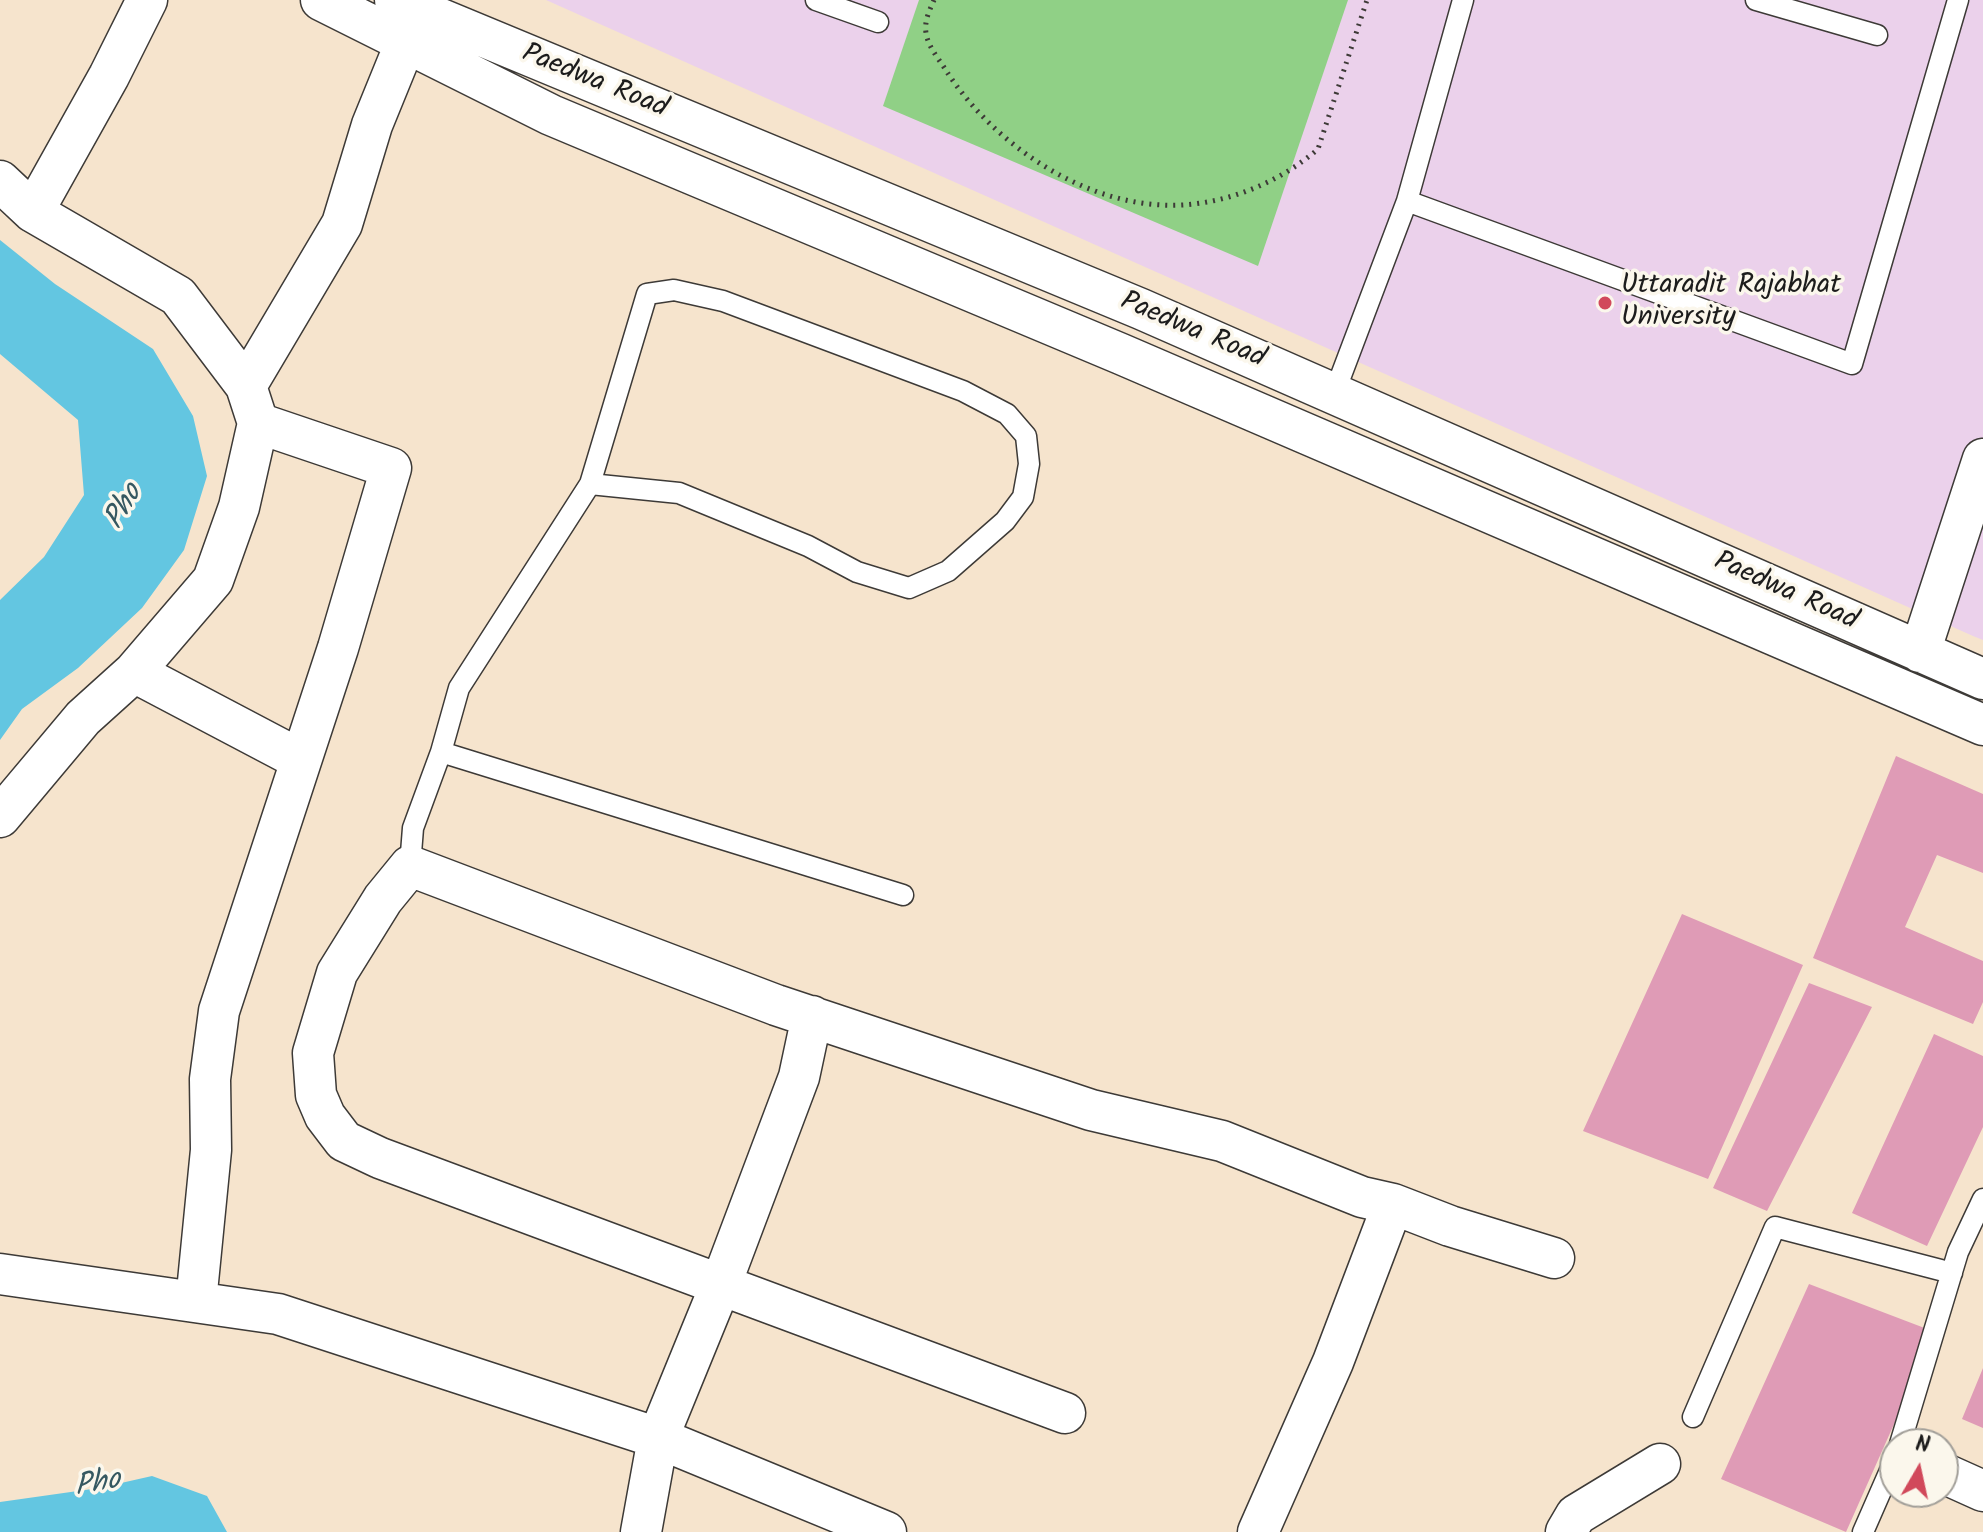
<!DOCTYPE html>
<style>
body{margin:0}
#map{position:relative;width:1983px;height:1532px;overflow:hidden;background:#f6e4cd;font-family:Kalam,sans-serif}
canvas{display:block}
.north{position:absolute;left:1879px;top:1428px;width:80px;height:80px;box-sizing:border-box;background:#fbf7ec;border:2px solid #a29f99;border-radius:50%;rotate:9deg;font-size:22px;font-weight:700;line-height:32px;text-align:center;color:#1c1c1c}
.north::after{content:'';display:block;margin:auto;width:28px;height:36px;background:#d1495b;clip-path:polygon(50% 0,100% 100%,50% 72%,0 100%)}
</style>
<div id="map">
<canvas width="1983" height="1532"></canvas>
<div class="north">N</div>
</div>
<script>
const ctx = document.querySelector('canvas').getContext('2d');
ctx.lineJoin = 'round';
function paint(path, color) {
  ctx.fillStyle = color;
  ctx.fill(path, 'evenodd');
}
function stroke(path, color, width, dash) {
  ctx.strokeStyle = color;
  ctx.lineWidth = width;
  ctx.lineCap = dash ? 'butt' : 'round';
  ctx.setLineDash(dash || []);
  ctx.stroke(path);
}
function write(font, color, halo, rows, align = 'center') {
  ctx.font = font + ' Kalam,sans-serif';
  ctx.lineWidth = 7;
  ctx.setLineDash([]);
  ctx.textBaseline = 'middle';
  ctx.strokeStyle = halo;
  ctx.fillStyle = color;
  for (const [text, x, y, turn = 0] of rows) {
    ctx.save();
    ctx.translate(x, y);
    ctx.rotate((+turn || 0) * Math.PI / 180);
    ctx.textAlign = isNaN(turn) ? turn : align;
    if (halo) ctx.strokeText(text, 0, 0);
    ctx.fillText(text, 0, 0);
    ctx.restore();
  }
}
paint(new Path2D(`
 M546,0h1437v640l-10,-4z`), '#ebd1eb');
paint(new Path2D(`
 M919,0h429l-90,266 -375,-160z`), '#90d086');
paint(new Path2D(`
 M0,240l55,44 98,65 40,67 14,60 -23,74 -42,58 -64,60 -56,41 -22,31v-140l44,-43 40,-62 -6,-75 -78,-66z
 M152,1476l55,20 20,36h-227v-30l99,-14z`), '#63c6e1');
paint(new Path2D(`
 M1896,756l87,38v79l-46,-18 -32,72 78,34v41l-10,22 -160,-66z
 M1682,914l121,51 -95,214 -125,-48z
 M1809,983l63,24 -105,204 -54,-23z
 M1934,1034l49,22v71l-56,119 -75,-33z
 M1809,1284l126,48 -89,200 -125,-53z
 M1983,1368v60l-21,-9z`), '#df9bb6');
const service = new Path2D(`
 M816,0l62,22
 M1756,0l121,35
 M1407,201l445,163 106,-364
 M1334,394l73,-193 56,-201
 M441,752l462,143
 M410,866l3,-38 28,-76 18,-64 131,-204 57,-190 27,-4 49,11 240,90 44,23 19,22 3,28 -6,33 -18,24 -57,50 -39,17 -52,-16 -49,-26 -129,-53 -89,-9
 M1693,1417l82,-190 177,46
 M1900,1444l58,-192 25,-53
 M1863,1532l32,-73`);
const minor = new Path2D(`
 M321,0l230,115 570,239 862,371
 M395,0l746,309 842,370
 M0,181l33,31 145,84 68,90 12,37 -19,84 -26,73 -79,92 -51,46 -83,99
 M33,212l76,-136 38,-76
 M246,386l96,-162 30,-99 33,-81
 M1920,652l63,-193
 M134,672l167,88
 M0,1274l278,40 380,124 228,94
 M196,1302l15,-152 -1,-71 9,-68 119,-363 53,-180 -133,-45
 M1065,1413l-685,-255 -36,-17 -19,-25 -9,-21 -3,-42 24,-80 46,-74 27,-33 366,139 315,105 131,31 140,56 31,7 57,22 104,32
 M1943,1473l40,18
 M641,1532l17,-94 63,-154 78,-207 13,-61
 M1258,1532l75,-170 60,-158
 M1566,1532l10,-17 84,-51`);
stroke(service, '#3d3a37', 23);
stroke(minor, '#3d3a37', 43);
stroke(new Path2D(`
 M934,0c-3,7 -7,15 -8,23 -3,19 12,34 21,49 45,69 129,129 215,133 55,3 115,-20 156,-56l49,-149`), '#3d3a37', 5, [2, 6]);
stroke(service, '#fff', 20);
stroke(minor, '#fff', 40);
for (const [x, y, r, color] of [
 [1605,303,8,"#d1495b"]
]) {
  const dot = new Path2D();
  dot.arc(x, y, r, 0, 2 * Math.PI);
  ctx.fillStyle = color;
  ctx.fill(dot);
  stroke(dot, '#fbf7ec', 3);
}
write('28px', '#1c1c1c', '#fbf7ec', [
 ["Paedwa Road",594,83,22],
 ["Paedwa Road",1192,332,23],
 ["Paedwa Road",1785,593,24]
]);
write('28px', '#1c1c1c', '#fbf7ec', [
 ["Uttaradit Rajabhat",1621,287],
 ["University",1621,319]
], 'left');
write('italic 30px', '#355861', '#fbf7ec', [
 ["Pho",126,508,-60],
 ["Pho",98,1486,-10]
]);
</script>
